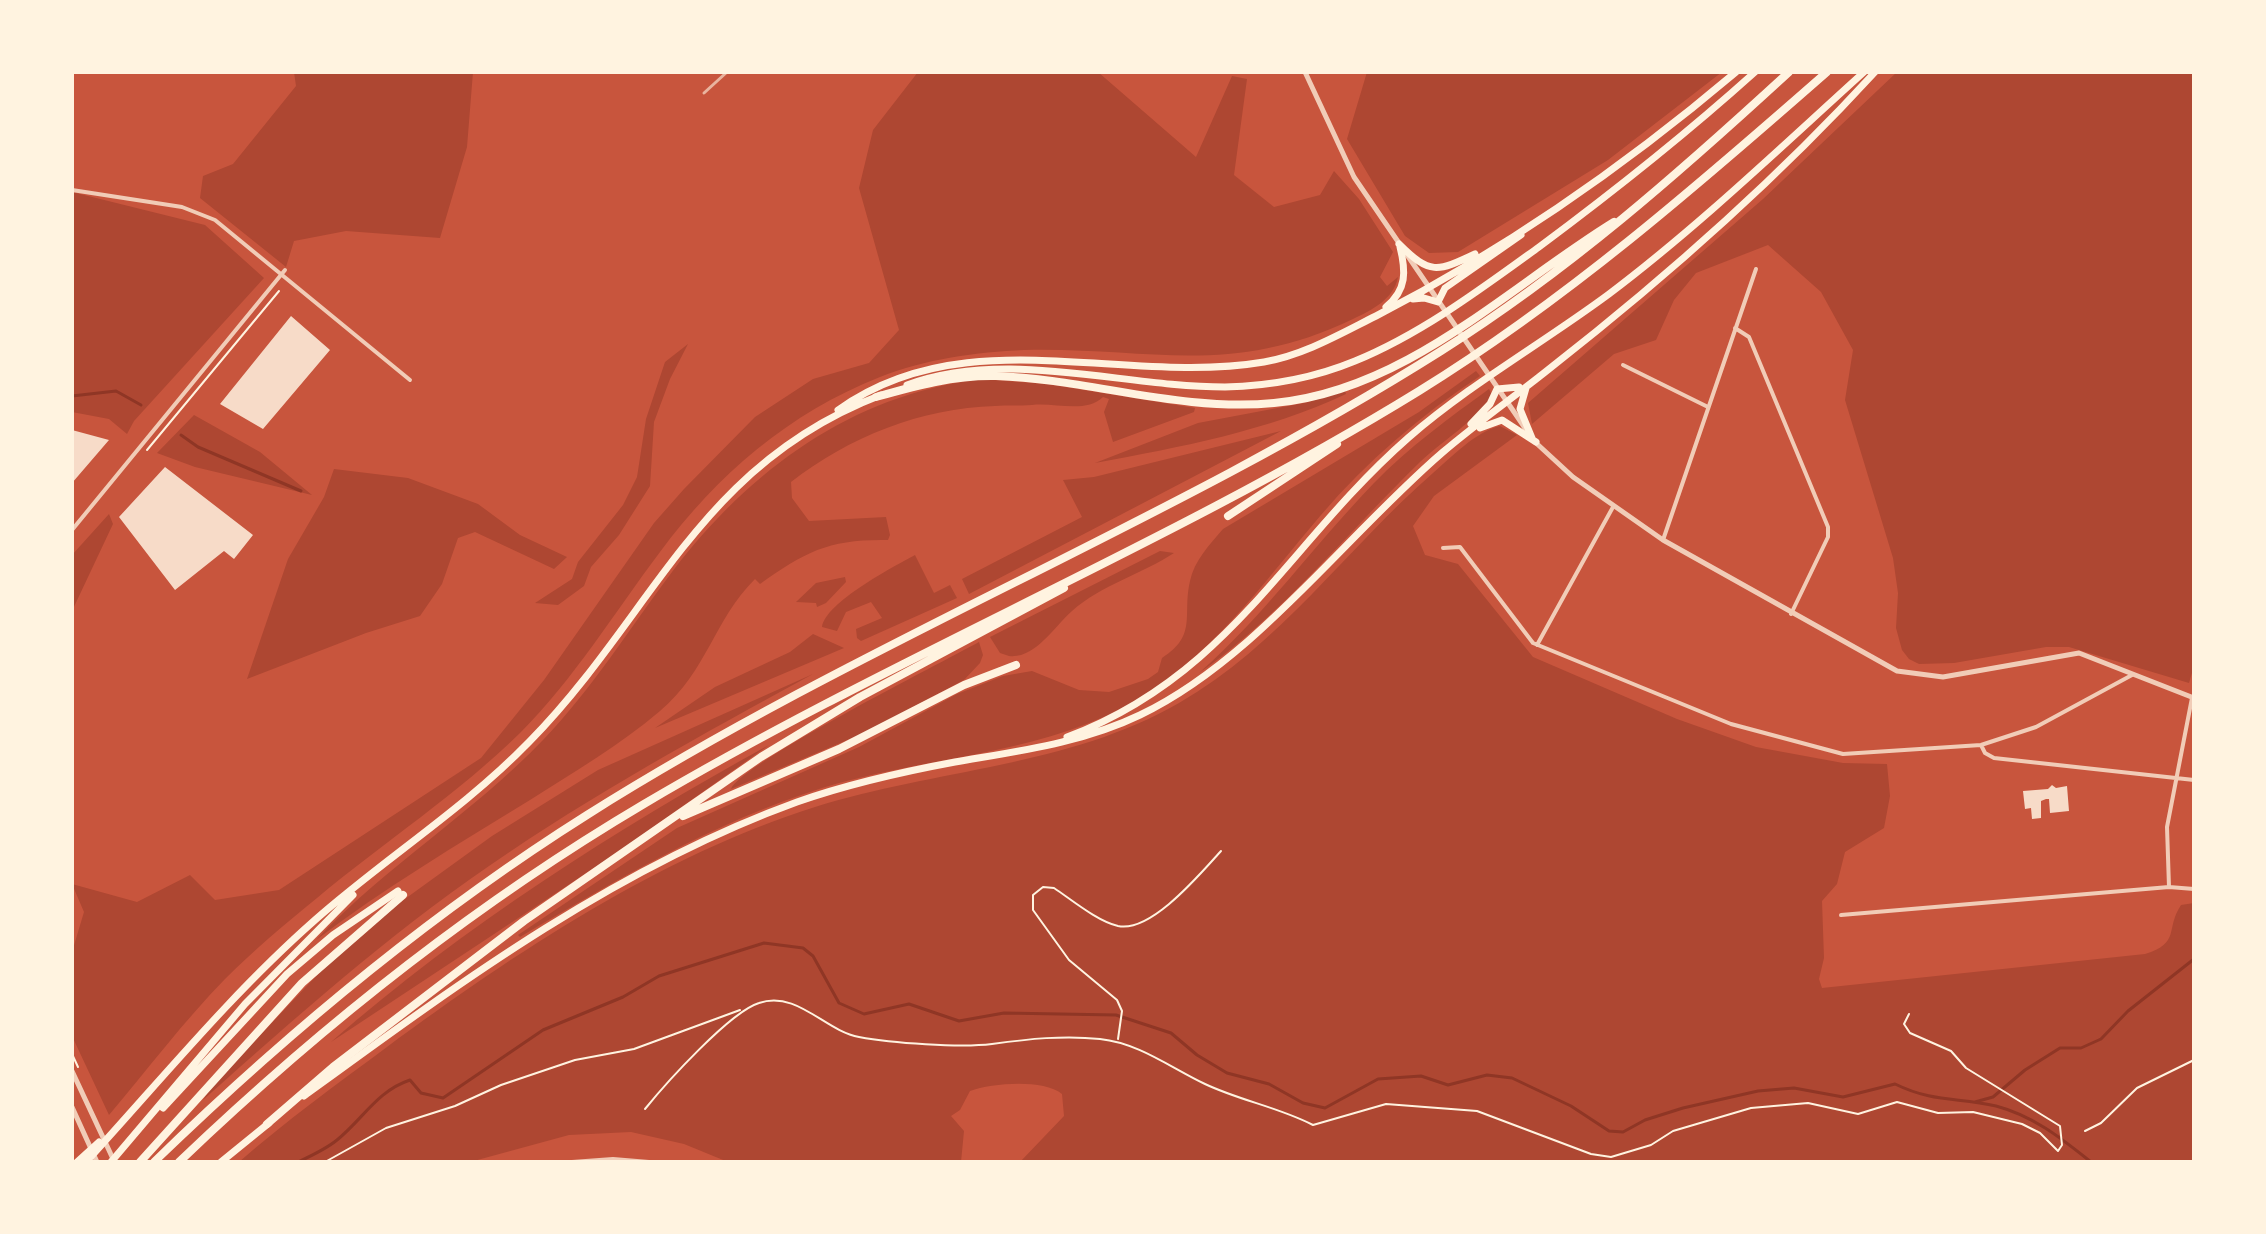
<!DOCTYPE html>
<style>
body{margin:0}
#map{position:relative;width:2266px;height:1234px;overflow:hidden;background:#c8553d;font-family:Quicksand,sans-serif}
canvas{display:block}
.frame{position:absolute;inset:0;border:74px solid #fff3e0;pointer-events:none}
</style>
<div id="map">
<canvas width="2266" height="1234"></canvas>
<div class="frame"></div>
</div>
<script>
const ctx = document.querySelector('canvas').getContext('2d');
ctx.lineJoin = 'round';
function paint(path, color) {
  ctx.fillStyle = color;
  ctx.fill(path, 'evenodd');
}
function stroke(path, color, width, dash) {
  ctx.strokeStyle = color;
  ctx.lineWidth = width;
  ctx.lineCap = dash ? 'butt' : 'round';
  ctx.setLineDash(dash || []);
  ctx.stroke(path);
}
paint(new Path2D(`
 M294,72h179l-6,75 -27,91 -94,-7 -52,10 -8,26 -86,-69 3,-22 30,-12 63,-78z
 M918,72h180l98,85 36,-81 15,3 -13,96 40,32 46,-12 14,-24 25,28 34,53 -13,25 7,9 11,-9c-4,22 -26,33 -45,42 -123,59 -203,28 -329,31 -47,2 -99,9 -144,27 -91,36 -162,97 -220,175 -46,61 -86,127 -140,181 -62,61 -136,109 -203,165 -31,25 -63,52 -92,81 -41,42 -78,91 -116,136l-37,-79v-84l12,-40 -12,-28 65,18 53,-27 25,25 64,-10 202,-132 63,-78 110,-157 30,-34 71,-72 58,-38 56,-16 30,-33 -40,-142 14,-58z
 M1367,72h355l-114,88 -150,92 -29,1 -24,-17 -58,-97z
 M1897,72h297v594l-5,17 -120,-36h-23l-92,16 -35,1 -10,-5 -7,-9 -6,-22 2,-35 -5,-35 -48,-158 8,-50 -32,-58 -53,-47 -72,28 -22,27 -18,40 -42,14 -82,70 -4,-21 235,-204z
 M72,192l133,33 59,53 -130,143 -7,13 -18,-15 -37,-7z
 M688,344l-18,35 -16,43 -4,64 -31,49 -28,32 -7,19 -26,19 -23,-2 37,-24 6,-17 45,-57 14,-28 9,-58 19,-57z
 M1476,371l4,5c-59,39 -113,85 -159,139 -60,70 -113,148 -197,192 -93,49 -202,50 -302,81 -108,34 -206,92 -302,149l-2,-2 159,-107 182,-81 98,-53 46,-18 29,-5 47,19 30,2 39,-13 10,-7 4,-14c36,-23 20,-43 28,-77 4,-20 20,-37 33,-52l196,-117z
 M981,379l66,5 148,24 -1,4 -81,30 -9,-30 5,-13 -6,-2c-17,17 -49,5 -71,8 -13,1 -24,0 -37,1 -74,2 -146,31 -204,76l1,16 17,23 77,-4 4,18 -2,5c-58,-1 -82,11 -128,44l-5,-5c-42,42 -47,91 -95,132 -40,34 -86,61 -130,89 -73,45 -146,88 -214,140 70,-74 157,-127 227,-200 50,-52 86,-111 129,-168 78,-102 179,-177 309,-193z
 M1489,389l3,6c-17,27 -49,45 -72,67 -70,68 -142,157 -221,211 65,-57 115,-128 175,-190 35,-36 75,-65 115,-94z
 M1345,391l1,3c-79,37 -165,53 -251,69l103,-40 106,-20z
 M194,415l66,37 52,43 -117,-28 -38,-14z
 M1500,426l17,9 -83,61 -21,30 12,29 33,9 75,93 144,62 79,28 87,16 44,1 3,32 -6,32 -39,24 -8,32 -15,17 2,57 -5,21 3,9 323,-34c36,-11 20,-25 36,-49l13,-2v259h-1174l44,-46 -2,-22c-19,-15 -69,-11 -92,-3l-10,19 -9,6 13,15 -3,31h-233l-44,-18 -53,-12 -62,3 -99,27h-231c47,-41 98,-78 148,-115 129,-95 273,-191 428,-240 121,-38 253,-40 364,-104 100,-57 169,-156 254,-230 20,-17 42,-41 67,-47z
 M1281,431l-312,163 -7,-15 120,-62 -19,-37 31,-3z
 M334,469l74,9 70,26 42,31 47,22 -13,12 -79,-37 -17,6 -16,46 -22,32 -54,17 -119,46 41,-120 36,-62z
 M109,514l4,10 -41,87v-56z
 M1160,551l14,2c-32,21 -73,32 -102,58 -18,16 -37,48 -63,45l-9,-3 -10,-16z
 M915,555l19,38 16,-8 7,13 -96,43 -4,-3 -1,-9 26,-11 -11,-16 -25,10 -9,19 -15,-4c4,-25 71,-60 93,-72z
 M845,577l1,5 -20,21 -9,4 -1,-4 -20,-1 20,-19z
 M813,634l31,14 -189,80 60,-41 75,-35z
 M979,642l4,13 -3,8 -16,17 -100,53 -133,56c11,-26 210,-126 248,-147z
 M813,674c-110,60 -220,120 -324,192 -102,70 -194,152 -286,234l9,-14 109,-115 77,-67 94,-68 106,-66z
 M769,745l-151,107 -287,190c133,-116 283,-212 438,-297z`), '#ae4732');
stroke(new Path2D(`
 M72,396l44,-5 25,14
 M181,435l17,12 103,44
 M1975,1102l18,-5 32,-27 35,-22h21l20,-9 27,-28 66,-52
 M298,1162c13,-6 28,-13 39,-22 26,-21 40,-49 73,-60l11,13 22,5 100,-68 80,-33 36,-21 105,-33 39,5 10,8 26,47 25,11 45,-10 50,17 45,-8 112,2 55,18 26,22 30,18 42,11 34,19 22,5 53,-29 43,-3 27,9 39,-10 25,3 59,28 38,25 14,1 22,-12 38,-12 75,-17 36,-3 49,9 52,-13c39,19 63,13 101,22 38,10 66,33 95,56`), '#8f3625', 3);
paint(new Path2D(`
 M291,316l39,34 -67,79 -43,-25z
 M72,430l37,10 -37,43z
 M165,467l88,68 -19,24 -10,-8 -49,39 -56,-73z
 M2052,785l4,3 11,-2 2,25 -19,2 -1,-14h-3l-5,2v17l-9,1 -1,-11 -6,1 -2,-18 25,-2z`), '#f7dbc8');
stroke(new Path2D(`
 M147,450l132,-159
 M72,905v7
 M1118,1039l4,-28 -5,-11 -48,-40 -36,-50v-15l10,-8 11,1c18,12 43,33 64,38 33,7 82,-52 103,-75
 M72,1054l6,13
 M645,1109c21,-26 85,-97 114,-106 38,-13 66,28 100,34 32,6 101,11 133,7 36,-5 72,-9 108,-5 39,4 71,29 105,45 36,17 73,23 108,41l73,-21 91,7 114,43 20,3 40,-12 22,-14 78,-23 57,-5 50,11 39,-12 41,11 35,-1 49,12 18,9 18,18 4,-6 -2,-19 -94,-58 -15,-17 -41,-18 -6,-9 5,-10
 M2085,1131l16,-8 36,-35 57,-28
 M325,1162l61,-34 69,-22 46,-21 74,-25 59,-11 106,-39`), '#fff3e0', 2);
stroke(new Path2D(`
 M72,190l110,17 33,13 195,160
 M1735,328l14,9 79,190v10l-37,77
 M1623,365l85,42
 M72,530l213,-260
 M1663,540l93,-271
 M1443,548l17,-1 73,96 198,81 112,30 138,-9 55,-18 96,-52
 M1537,645l76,-138
 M1981,745l4,8 9,5 200,22
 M2169,887l-2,-60 25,-129
 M1841,915l328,-28 25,2
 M572,1162l41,-3 36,3`), '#f1ccb7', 4);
stroke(new Path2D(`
 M1305,72l49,105 173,254
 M1535,442l38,35 90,63 234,131 46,6 136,-24 115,45
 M72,1071l42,90
 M72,1107l25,55`), '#f1ccb7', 5);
stroke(new Path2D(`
 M1399,244c31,31 38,28 76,10
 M1413,299l11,-1 14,4 7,-14 76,-53
 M1386,307c21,-17 20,-36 14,-60
 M907,385c101,-37 214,2 318,2 44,-1 89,-9 130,-26 66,-27 126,-72 184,-114 74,-55 147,-113 216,-175
 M1526,388l-6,21 12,29
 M838,410c128,-92 285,-24 426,-48 40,-7 76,-28 112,-46 128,-66 250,-151 360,-244
 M1471,424l19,-20 7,-15 22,-2
 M1480,428l22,-8 34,22
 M1067,737c163,-61 219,-192 341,-299 62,-54 135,-95 201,-144 90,-68 172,-147 255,-222
 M304,1096c155,-113 311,-228 493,-294 51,-18 104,-30 158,-40 63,-11 127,-19 185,-47 115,-55 206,-180 303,-263 34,-29 71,-55 106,-83 115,-90 227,-189 326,-297
 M163,1108l124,-134 46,-39 65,-44
 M77,1162l22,-20
 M86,1162c75,-82 145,-168 229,-242 69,-61 149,-111 214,-178 125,-127 169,-277 352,-347
 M111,1162l134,-158 108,-109
 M221,1162l48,-39`), '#fff3e0', 7);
stroke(new Path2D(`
 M876,397c39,-11 79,-22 120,-21 93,3 183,36 278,27 131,-12 233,-115 340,-181
 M1228,516l109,-72
 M683,816l156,-67 125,-64 52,-20
 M267,1124l66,-57 191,-146 237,-164 99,-60 204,-109
 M140,1162l162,-179 101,-88
 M154,1162c133,-129 276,-248 433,-347 274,-173 580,-291 854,-464 127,-80 238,-178 348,-279
 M179,1162c142,-136 296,-258 465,-358 252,-149 525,-259 775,-413 147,-91 278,-205 408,-319`), '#fff3e0', 8);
stroke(new Path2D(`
 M704,93l23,-21`), '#e9b49f', 3);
</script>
